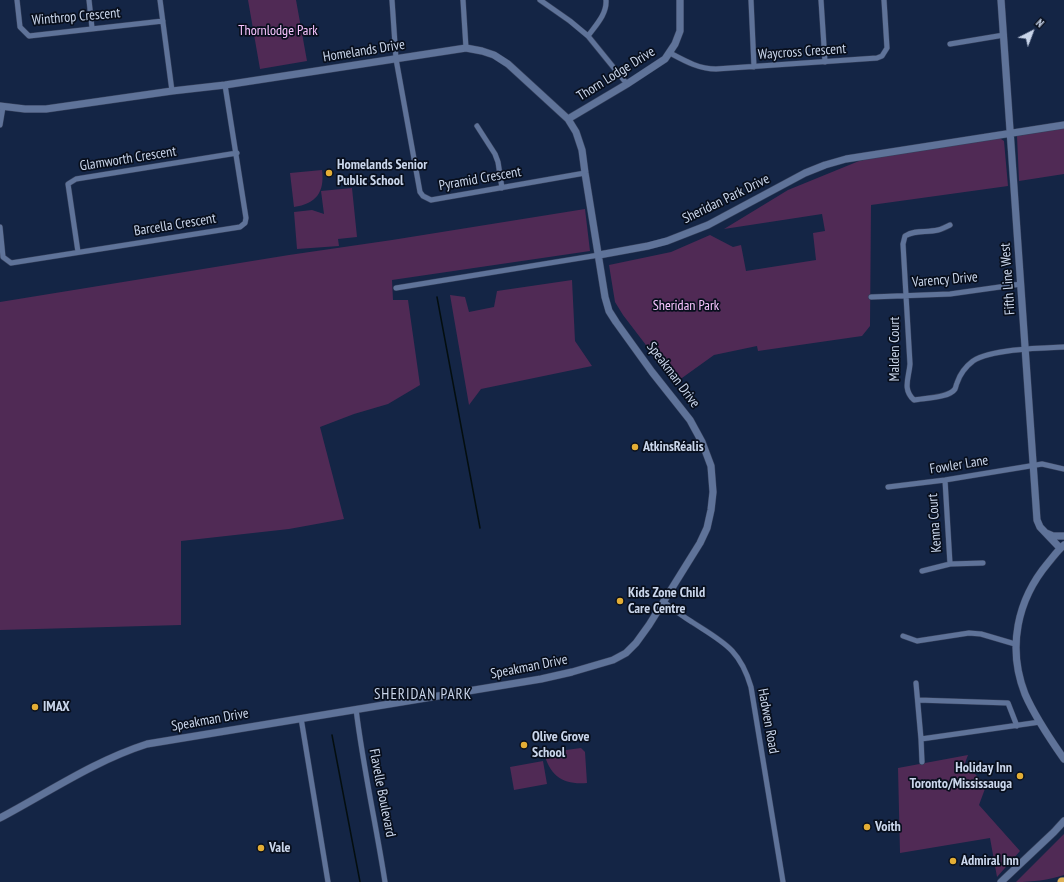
<!DOCTYPE html>
<meta charset="utf-8">
<style>
body{margin:0}
#map{position:relative;width:1064px;height:882px;overflow:hidden;background:#142545;font-family:"PT Sans Narrow",sans-serif}
canvas{display:block}
.north{position:absolute;left:1012px;top:12px;width:40px;height:40px;-webkit-text-stroke:3px #080f1d;paint-order:stroke;rotate:42deg;font-size:11px;font-weight:700;line-height:16px;text-align:center;color:#cad6eb}
.north::after{content:'';display:block;margin:auto;width:14px;height:18px;background:#cad6eb;clip-path:polygon(50% 0,100% 100%,50% 72%,0 100%)}
</style>
<div id="map">
<canvas width="1064" height="882"></canvas>
<div class="north">N</div>
</div>
<script>
const ctx = document.querySelector('canvas').getContext('2d');
ctx.lineJoin = 'round';
function paint(path, color) {
  ctx.fillStyle = color;
  ctx.fill(path, 'evenodd');
}
function stroke(path, color, width, dash) {
  ctx.strokeStyle = color;
  ctx.lineWidth = width;
  ctx.lineCap = dash ? 'butt' : 'round';
  ctx.setLineDash(dash || []);
  ctx.stroke(path);
}
function write(font, color, halo, rows, align = 'center') {
  ctx.font = font + ' "PT Sans Narrow",sans-serif';
  ctx.lineWidth = 3.5;
  ctx.setLineDash([]);
  ctx.textBaseline = 'middle';
  ctx.strokeStyle = halo;
  ctx.fillStyle = color;
  for (const [text, x, y, turn = 0] of rows) {
    ctx.save();
    ctx.translate(x, y);
    ctx.rotate((+turn || 0) * Math.PI / 180);
    ctx.textAlign = isNaN(turn) ? turn : align;
    if (halo) ctx.strokeText(text, 0, 0);
    ctx.fillText(text, 0, 0);
    ctx.restore();
  }
}
paint(new Path2D(`
 M248,0h48l11,61 -47,8z
 M1064,128v46l-45,7 -2,-45z
 M998,137l6,4 4,45 -137,19 -1,121 -8,10 -104,15 -1,-5 -43,9 -39,28 -52,-68 -8,-13 -6,-37 62,-13 39,-17 23,12 8,-2 5,26 70,-11 -3,-27 12,-2 -3,-17 -98,15 64,-39 71,-29 30,-7z
 M322,170c3,22 -6,34 -28,37l-4,-34z
 M352,188l5,49 -19,2 1,7 -42,3 -3,-37 18,-2 12,4 -3,-23z
 M585,209l5,42 -198,29 1,20h15l12,85 -32,19 -34,10 -34,13 24,92 -55,10 -108,12v84l-181,5v-328l289,-47 103,-15z
 M572,280l3,61 17,25 -111,23 -12,16 -19,-110 15,2 4,15 25,-5 3,-16z
 M581,748l4,4 2,31c-24,2 -37,-7 -43,-30z
 M968,755l-3,8 21,23 -7,19 41,46 -23,26 -7,-39 -90,15 -2,-85z
 M543,761l4,23 -33,6 -4,-23z
 M1064,834v41c-16,5 -31,7 -48,7z`), '#502a55');
stroke(new Path2D(`
 M437,297l43,231
 M332,735l28,147`), '#040e0f', 1.5);
const street = new Path2D(`
 M17,0l3,27 9,9 134,-15
 M89,0l3,28
 M160,0l12,91
 M392,0l4,59 24,133 3,4 8,4 154,-27
 M463,0l3,48
 M540,0l30,21 18,15 39,48
 M751,0l3,67
 M821,0l4,62
 M588,36c8,-11 19,-22 18,-36
 M950,44l54,-9
 M670,53c15,8 29,16 46,16l161,-11 5,-2 5,-8 -3,-48
 M0,125l3,-18
 M477,126l18,28 3,8 4,26
 M950,225c-4,2 -8,4 -12,5 -12,3 -22,-1 -33,6l-2,8 7,120c-1,14 -8,25 4,36 10,-2 35,-2 41,-11 1,-2 1,-4 2,-6 3,-9 8,-16 16,-22 19,-12 68,-13 91,-14
 M0,227l3,30 8,6 229,-36 5,-4 1,-5 -21,-133
 M78,252l-10,-68 8,-5 161,-26
 M396,288l203,-33
 M871,297l79,-3 71,-10
 M945,480l5,84
 M888,487l57,-7 97,-16 22,5
 M922,571l28,-7 33,-1
 M664,602c9,7 18,14 28,20 31,20 48,27 59,65l32,195
 M903,636l14,5 52,-8 12,1 34,10
 M916,683l5,56 119,-17
 M918,700l90,3 9,23
 M356,709c7,58 20,115 29,173
 M301,718l27,164
 M921,739l1,23`);
const secondary = new Path2D(`
 M1001,0l36,520 3,7 20,21
 M0,106l25,3h21l126,-18 53,-6 241,-37 16,3 12,4 14,9 60,55 8,13 6,18 3,23 20,124 4,14 7,11 36,50 38,48 12,22 9,24 2,26 -2,18 -4,18 -7,15 -51,82 -13,18 -10,10 -13,7 -41,12 -31,7 -394,65c-53,17 -98,48 -147,74
 M568,119l59,-35 38,-25 10,-15 5,-13v-31
 M599,255l49,-9 19,-5 41,-16 97,-52 20,-8 21,-6 218,-34
 M1046,533l7,3h11
 M1064,545c-6,5 -11,12 -16,18 -31,37 -41,85 -23,131 10,23 25,45 39,65
 M1001,882l53,-50 10,-11`);
const highway = new Path2D(`
 M1062,882h2`);
stroke(street, '#36415c', 6);
stroke(secondary, '#36415c', 8);
stroke(highway, '#36415c', 10);
stroke(street, '#5f7399', 5);
stroke(secondary, '#5f7399', 7);
stroke(highway, '#ddb055', 9);
for (const [x, y, r, color] of [
 [329,173,4,"#e4ae35"],
 [635,447,4,"#e4ae35"],
 [620,601,4,"#e4ae35"],
 [35,707,4,"#e4ae35"],
 [524,745,4,"#e4ae35"],
 [1020,776,4,"#e4ae35"],
 [867,827,4,"#e4ae35"],
 [261,848,4,"#e4ae35"],
 [953,861,4,"#e4ae35"]
]) {
  const dot = new Path2D();
  dot.arc(x, y, r, 0, 2 * Math.PI);
  ctx.fillStyle = color;
  ctx.fill(dot);
  stroke(dot, '#080f1d', 1.5);
}
write('14px', '#cad6eb', '#080f1d', [
 ["Winthrop Crescent",76,17,-5],
 ["Homelands Drive",364,51,-9],
 ["Waycross Crescent",802,52,-4],
 ["Thorn Lodge Drive",616,74,-32],
 ["Glamworth Crescent",128,159,-9],
 ["Pyramid Crescent",480,179,-10],
 ["Sheridan Park Drive",726,199,-26],
 ["Barcella Crescent",175,225,-9],
 ["Fifth Line West",1008,279,-94],
 ["Varency Drive",945,280,-5],
 ["Malden Court",895,349,-90],
 ["Speakman Drive",673,375,53],
 ["Fowler Lane",959,465,-9],
 ["Kenna Court",935,523,-94],
 ["Speakman Drive",529,667,-11],
 ["Speakman Drive",210,720,-10],
 ["Hadwen Road",768,721,80],
 ["Flavelle Boulevard",382,793,79]
]);
write('14px', '#f9c5ff', '#080f1d', [
 ["Thornlodge Park",278,31],
 ["Sheridan Park",686,306]
]);
write('bold 14px', '#cad6eb', '#080f1d', [
 ["Homelands Senior",337,165],
 ["Public School",337,181],
 ["AtkinsRéalis",643,447],
 ["Kids Zone Child",628,593],
 ["Care Centre",628,609],
 ["IMAX",43,707],
 ["Olive Grove",532,737],
 ["School",532,753],
 ["Holiday Inn",1012,768,"right"],
 ["Toronto/Mississauga",1012,784,"right"],
 ["Voith",875,827],
 ["Vale",269,848],
 ["Admiral Inn",961,861]
], 'left');
ctx.letterSpacing = '1px';
write('15px', '#cad6eb', '#080f1d', [
 ["SHERIDAN PARK",423,695]
]);
ctx.letterSpacing = '0px';
</script>
